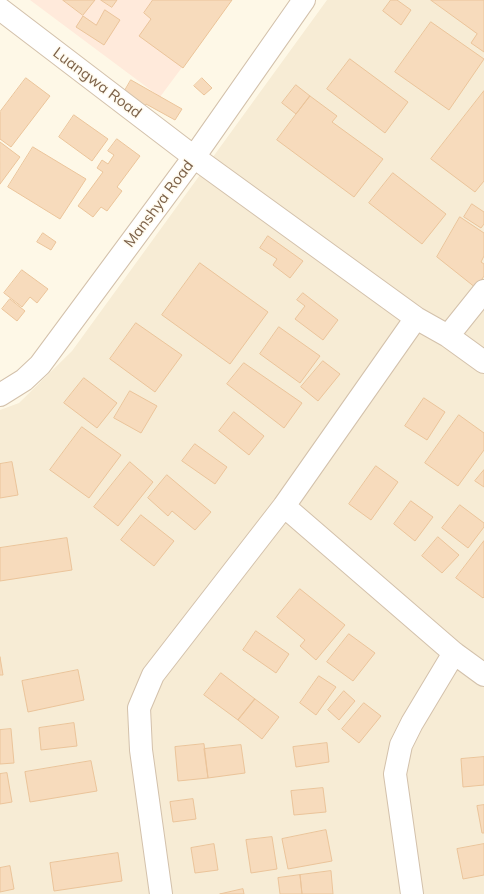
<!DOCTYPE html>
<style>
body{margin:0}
canvas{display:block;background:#fef8e7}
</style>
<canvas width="484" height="894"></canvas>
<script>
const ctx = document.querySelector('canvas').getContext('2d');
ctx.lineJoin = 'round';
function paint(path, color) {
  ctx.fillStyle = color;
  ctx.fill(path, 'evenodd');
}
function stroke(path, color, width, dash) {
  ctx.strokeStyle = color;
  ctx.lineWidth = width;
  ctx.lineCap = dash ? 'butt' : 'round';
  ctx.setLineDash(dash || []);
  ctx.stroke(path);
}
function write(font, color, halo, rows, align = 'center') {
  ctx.font = font + ' Mulish,sans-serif';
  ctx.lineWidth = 3;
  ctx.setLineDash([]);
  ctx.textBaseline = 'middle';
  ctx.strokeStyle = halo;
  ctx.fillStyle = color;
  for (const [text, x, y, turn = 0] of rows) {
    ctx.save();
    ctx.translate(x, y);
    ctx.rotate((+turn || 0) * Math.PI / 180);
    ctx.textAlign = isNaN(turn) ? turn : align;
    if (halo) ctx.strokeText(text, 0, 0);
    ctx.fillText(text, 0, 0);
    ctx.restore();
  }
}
paint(new Path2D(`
 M327,0h157v894h-484v-484l19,-7 53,-52z`), '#f7ecd5');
paint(new Path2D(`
 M30,0h202l-72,97z`), '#ffeadb');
const building = new Path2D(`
 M63,0h32l-12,15z
 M101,0h16l-5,7z
 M153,0h79l-49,68 -44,-32 12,-17 -7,-6z
 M391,0h6l14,10 -10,15 -18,-14z
 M431,0h53v52l-13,-9 6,-9z
 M105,10l15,10 -16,25 -28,-18 7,-11 13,9z
 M431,22l53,37 -35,51 -54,-38z
 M350,59l58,43 -23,31 -58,-44z
 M26,78l24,18 -39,51 -11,-8v-27z
 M202,78l10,10 -8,7 -10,-9z
 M131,80l51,29 -7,11 -29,-16 -1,2 -22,-12z
 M296,85l14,11 -14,18 -14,-11z
 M484,91v90l-9,11 -44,-33z
 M310,96l27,20 -5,6 51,37 -29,38 -77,-57z
 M74,115l34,24 -16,22 -33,-24z
 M117,139l23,17 -23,31 5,4 -15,20 -6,-4 -8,10 -15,-11 25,-34 -6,-4 5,-8 6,4 6,-9 -6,-4z
 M0,142l20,15 -20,27z
 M33,147l53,32 -26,40 -52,-32z
 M393,173l53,41 -24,30 -53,-41z
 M472,204l12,8v12l-3,4 -17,-11z
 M460,217l24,16v23l-3,6 3,2v12l-8,12 -39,-31z
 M43,233l13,9 -5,8 -14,-8z
 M268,236l35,25 -13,17 -17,-13 4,-6 -17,-11z
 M200,263l68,49 -38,52 -68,-49z
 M22,270l26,19 -11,14 -7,-6 -8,10 -18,-14z
 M303,293l35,27 -15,20 -28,-21 10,-13 -8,-6z
 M10,299l15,12 -8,10 -15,-12z
 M136,323l46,32 -27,37 -45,-33z
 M279,327l41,29 -20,27 -40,-29z
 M323,361l17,13 -22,27 -17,-14z
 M244,363l58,40 -18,25 -57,-44z
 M84,378l33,25 -20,25 -33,-25z
 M130,391l27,15 -16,27 -27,-15z
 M424,398l21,14 -18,28 -22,-14z
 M234,412l30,24 -15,19 -30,-24z
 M459,415l25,18v17l-26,36 -33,-23z
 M82,427l39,28 -32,43 -39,-28z
 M195,444l32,23 -12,17 -33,-23z
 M12,462l6,33 -18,3v-34z
 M130,462l23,20 -35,44 -24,-19z
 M376,466l22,16 -27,38 -22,-16z
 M484,470v17l-9,-6z
 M167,475l44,37 -16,18 -23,-19 -4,5 -20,-18z
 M411,501l22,16 -18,24 -21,-17z
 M460,505l24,18v4l-16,21 -26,-20z
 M141,515l33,26 -20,25 -33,-26z
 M438,537l21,18 -17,18 -20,-17z
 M67,538l5,32 -72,11v-33z
 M484,541v56l-1,1 -27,-20z
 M300,589l45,36 -29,35 -16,-14 5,-6 -28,-23z
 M256,631l33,23 -13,19 -33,-23z
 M349,634l26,19 -22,28 -26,-19z
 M0,657l3,18h-3z
 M78,670l6,30 -56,12 -6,-31z
 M221,673l34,26 -17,21 -34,-25z
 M319,676l17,11 -20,28 -16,-12z
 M344,691l11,10 -16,19 -11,-10z
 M255,699l24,18 -17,22 -24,-19z
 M364,703l17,13 -22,27 -17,-14z
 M74,723l3,23 -36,4 -2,-22z
 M11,729l3,34 -14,1v-34z
 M327,743l2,19 -33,5 -3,-20z
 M204,744l4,34 -30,3 -3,-34z
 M241,745l4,28 -37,5 -4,-29z
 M484,757v28l-21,2 -2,-28z
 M91,761l6,30 -67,11 -5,-30z
 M7,773l5,29 -12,2v-30z
 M323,788l3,24 -32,3 -3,-24z
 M193,799l3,20 -23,3 -3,-20z
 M484,805v28h-2l-5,-27z
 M326,830l6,31 -44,8 -6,-30z
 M272,837l5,32 -26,4 -5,-33z
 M214,844l4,26 -23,3 -4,-25z
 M484,844v31l-21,4 -6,-30z
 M118,853l4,28 -68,10 -4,-28z
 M10,866l4,23 -14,3v-24z
 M331,871l2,23h-31l-2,-19z
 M300,875l2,19h-22l-2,-16z
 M243,889l1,5h-24z`);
paint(building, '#f7dbbc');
stroke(building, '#ebc49a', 1);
const minor = new Path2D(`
 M0,9l194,148 222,161 32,18 36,26
 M448,336l36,-45
 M0,395l24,-15 16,-15 154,-208 110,-157
 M284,506l170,147 30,22
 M161,894l-20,-144 -2,-42 14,-33 131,-169 132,-188
 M412,894l-17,-120 6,-29 11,-22 42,-70`);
stroke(minor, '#d3c1ab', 24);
stroke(minor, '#fff', 22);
write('15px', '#7c6148', '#fffbf0', [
 ["Luangwa Road",97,83,37],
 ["Manshya Road",159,204,-53]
]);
</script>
